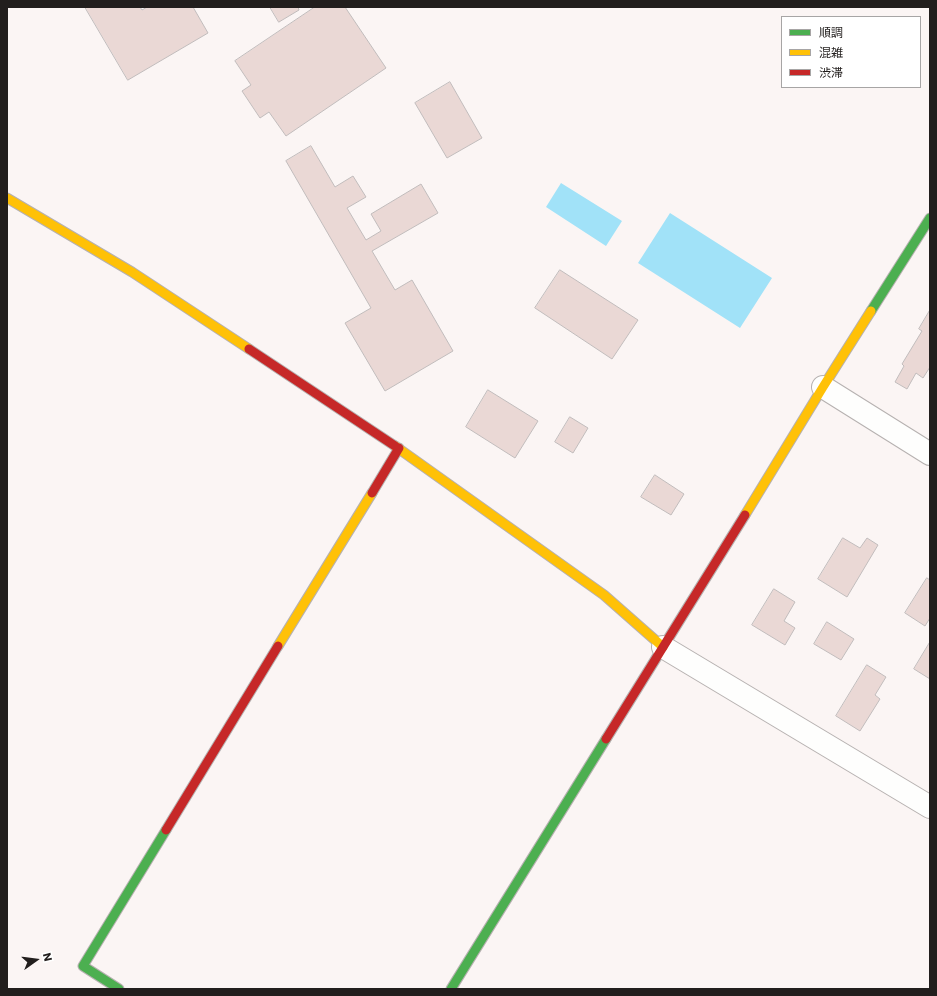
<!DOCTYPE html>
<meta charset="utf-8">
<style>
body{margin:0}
#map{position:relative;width:937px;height:996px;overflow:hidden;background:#fbf5f4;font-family:Poppins,"Noto Sans JP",sans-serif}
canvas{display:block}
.frame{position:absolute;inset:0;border:8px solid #221e1d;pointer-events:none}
.legend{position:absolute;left:781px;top:16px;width:140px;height:72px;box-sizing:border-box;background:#fff;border:1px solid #a7a5a5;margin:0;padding:5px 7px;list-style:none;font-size:12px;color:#221e1d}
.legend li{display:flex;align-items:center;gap:8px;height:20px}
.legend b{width:20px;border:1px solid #a7a5a5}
.north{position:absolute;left:16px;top:940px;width:40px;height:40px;-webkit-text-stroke:3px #fff;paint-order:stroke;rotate:76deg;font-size:11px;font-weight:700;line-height:16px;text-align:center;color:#221e1d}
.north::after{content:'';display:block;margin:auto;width:14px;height:18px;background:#221e1d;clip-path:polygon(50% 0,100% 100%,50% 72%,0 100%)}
</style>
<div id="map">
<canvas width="937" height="996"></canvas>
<div class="frame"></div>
<ul class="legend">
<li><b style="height:5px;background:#4caf50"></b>順調</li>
<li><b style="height:5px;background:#ffc107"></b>混雑</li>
<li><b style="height:5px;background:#c62828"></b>渋滞</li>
</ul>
<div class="north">N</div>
</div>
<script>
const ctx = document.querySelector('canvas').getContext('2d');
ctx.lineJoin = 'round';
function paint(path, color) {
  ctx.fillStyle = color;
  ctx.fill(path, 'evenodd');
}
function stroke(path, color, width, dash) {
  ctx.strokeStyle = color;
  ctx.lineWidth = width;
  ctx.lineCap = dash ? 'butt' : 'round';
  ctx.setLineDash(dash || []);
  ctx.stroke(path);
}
paint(new Path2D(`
 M561,183l61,38 -16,25 -60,-39z
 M670,213l102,65 -32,50 -102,-65z`), '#a1e2f8');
const building = new Path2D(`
 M85,7h55l2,3 5,-3h46l15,26 -80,47z
 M270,7h28l1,3 -20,12z
 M315,7h30l41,61 -100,68 -17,-24 -9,6 -18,-27 9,-6 -16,-24z
 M450,82l32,56 -35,20 -32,-55z
 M311,146l24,41 18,-11 13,21 -19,11 19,32 15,-9 -10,-17 50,-30 17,29 -66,38 23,39 17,-10 41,71 -68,40 -40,-68 26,-15 -85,-147z
 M560,270l78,50 -26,39 -77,-51z
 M930,310v57l-7,11 -7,-5 -9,16 -12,-7 9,-16 -2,-2 20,-33 -3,-2z
 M488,390l50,31 -23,37 -49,-31z
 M570,417l18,11 -15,25 -18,-11z
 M655,475l29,19 -13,21 -30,-18z
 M843,538l17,10 7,-10 11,7 -31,52 -29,-18z
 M927,578l3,2v38l-5,8 -20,-13z
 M774,589l21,13 -11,19 11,7 -10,17 -33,-20z
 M827,622l27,17 -13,21 -27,-16z
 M930,642v37l-16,-10z
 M867,665l19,12 -11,18 5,4 -20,32 -24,-15z`);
paint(building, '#ead8d5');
stroke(building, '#c1bcbc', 1);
const street = new Path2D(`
 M823,387l107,67
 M663,647l267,160`);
const fast = new Path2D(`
 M871,311l59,-93
 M119,989l-36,-23 83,-136
 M451,989l155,-250`);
const slow = new Path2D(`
 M7,198l125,74 117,77
 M395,446l209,149 59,52
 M745,515l78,-128 48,-76
 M278,646l94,-153`);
const jam = new Path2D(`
 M249,349l146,97
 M372,493l27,-45
 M606,739l139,-224
 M166,830l112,-184`);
stroke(street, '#b6b1b0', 24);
stroke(fast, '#b6b1b0', 11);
stroke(slow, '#b6b1b0', 11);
stroke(jam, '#b6b1b0', 11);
stroke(street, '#fefefd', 22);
stroke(fast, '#4caf50', 9);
stroke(slow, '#ffc107', 9);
stroke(jam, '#c62828', 9);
</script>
